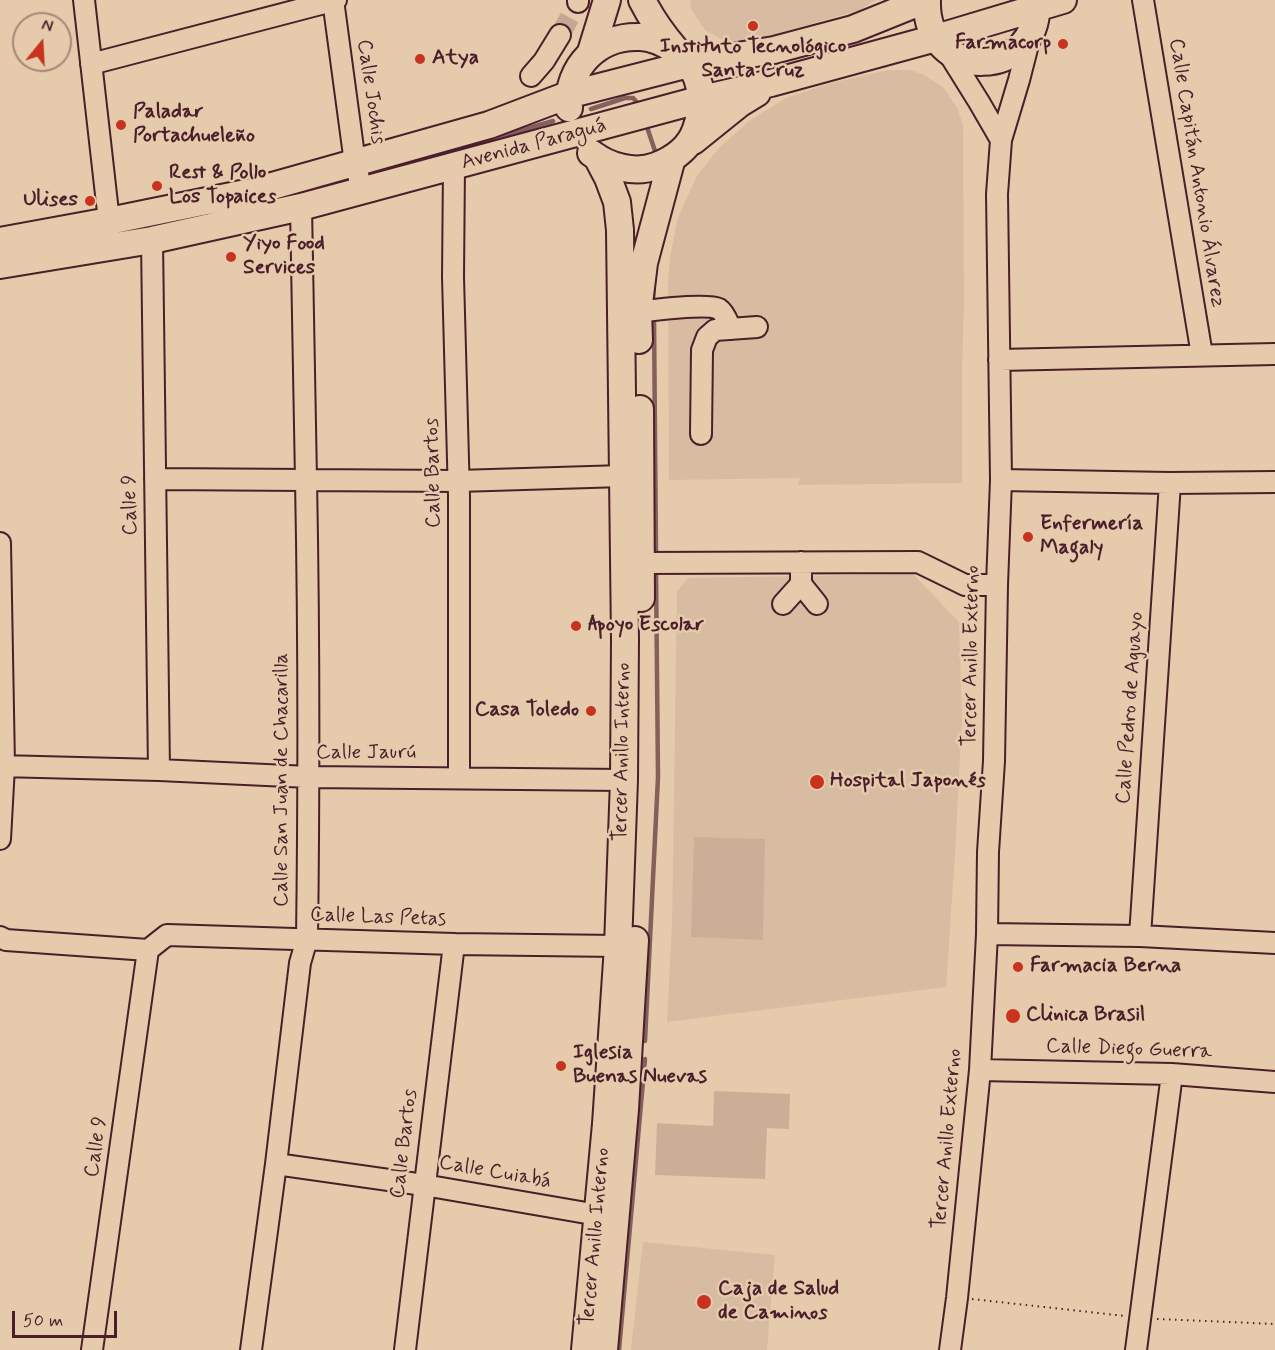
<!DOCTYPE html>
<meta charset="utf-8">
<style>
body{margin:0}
#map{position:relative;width:1275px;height:1350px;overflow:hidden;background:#e5caac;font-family:Mynerve,sans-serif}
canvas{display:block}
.north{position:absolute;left:12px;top:12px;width:60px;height:60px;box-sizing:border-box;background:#e5caac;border:2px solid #a78678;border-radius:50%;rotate:18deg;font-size:16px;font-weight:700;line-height:24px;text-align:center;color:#4a1f2b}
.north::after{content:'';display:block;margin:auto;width:21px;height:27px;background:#c8321e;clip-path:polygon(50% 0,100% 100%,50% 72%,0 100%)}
.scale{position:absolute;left:12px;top:1311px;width:105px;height:27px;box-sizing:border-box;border:3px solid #4a1f2b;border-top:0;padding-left:8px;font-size:18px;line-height:21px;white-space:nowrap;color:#4a1f2b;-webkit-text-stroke:4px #e5caac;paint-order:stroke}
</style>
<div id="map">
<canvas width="1275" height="1350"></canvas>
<div class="north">N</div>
<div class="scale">50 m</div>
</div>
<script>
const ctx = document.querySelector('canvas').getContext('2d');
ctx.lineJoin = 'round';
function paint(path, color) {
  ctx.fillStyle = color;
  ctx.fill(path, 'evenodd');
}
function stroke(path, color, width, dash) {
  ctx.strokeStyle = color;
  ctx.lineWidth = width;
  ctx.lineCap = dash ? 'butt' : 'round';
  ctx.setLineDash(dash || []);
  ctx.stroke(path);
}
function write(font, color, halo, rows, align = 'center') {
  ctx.font = font + ' Mynerve,sans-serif';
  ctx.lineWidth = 5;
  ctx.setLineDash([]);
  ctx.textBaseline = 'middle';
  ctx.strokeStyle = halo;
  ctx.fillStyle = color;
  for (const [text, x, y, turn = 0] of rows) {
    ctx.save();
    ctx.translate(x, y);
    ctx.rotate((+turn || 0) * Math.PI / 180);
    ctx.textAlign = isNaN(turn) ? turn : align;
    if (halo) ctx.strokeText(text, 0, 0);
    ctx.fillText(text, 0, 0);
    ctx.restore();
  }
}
paint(new Path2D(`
 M690,0h185l-15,10 -109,31 -12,2 -16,-3 -18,-10 -14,-21z
 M888,70h22l12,4 21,13 14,21 6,17 1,179 -2,63v116l-164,2 2,-7 -131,2 -1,-199 2,-24 8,-40 19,-41 22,-28 30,-27 37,-23 45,-15z
 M913,574l46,48 3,98 -7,134 -9,133 -279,35 5,-97 5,-334 11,-13z
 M643,1242l132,13 -8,95h-136z`), '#d8bca1');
paint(new Path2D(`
 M694,837l71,2 -2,101 -72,-3z
 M714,1091l76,3 -1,35 -22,-1 -2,51 -110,-4 2,-52 56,3z`), '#ccae97');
stroke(new Path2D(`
 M591,109l34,-11h8l7,8
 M647,127l8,24
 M384,171l169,-50
 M653,300l1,-18
 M654,318l2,234
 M645,1041l13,-264 -2,-207
 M619,1350l26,-291`), '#845f5b', 4.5);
stroke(new Path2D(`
 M560,35l18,-33`), '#c6a892', 20, [20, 10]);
const minor = new Path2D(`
 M84,0l25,221
 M333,0l22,163 7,27
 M1143,0l59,355
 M578,2v-2
 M946,49l33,53 22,38
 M91,64l245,-64
 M531,76l13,-15 16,-26
 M454,166l-1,111 6,219v282
 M152,240l7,530
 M638,312c15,-2 69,-9 81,-3 6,4 9,14 12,20
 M999,360l276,-6
 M701,434l1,-84 5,-13 8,-7 42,-3
 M155,479l303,2 165,-5
 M1001,480l169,3 105,-1
 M0,543l4,223 -4,73
 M642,563l276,-1 47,23h32
 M801,584l16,20
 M783,604l18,-20v-22
 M0,766l159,4 150,7 315,3
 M987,934l153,2 135,7
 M1140,936l30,-453
 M0,937l6,3 142,10 19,-15 287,9 164,2
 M980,1070l192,4 103,8
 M276,1164l148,21 174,30
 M92,1350l56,-400
 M251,1350l25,-186 24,-201 7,-24c2,-153 2,-306 -1,-459 -2,-91 -4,-182 -5,-273
 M405,1350l49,-406
 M950,1350l7,-52 23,-228 7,-136 1,-82 6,-91 3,-176 4,-105 -4,-286 4,-54 18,-60 12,-47
 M1136,1350l36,-276`);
const major = new Path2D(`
 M927,0c-3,85 116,80 109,0
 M591,52l16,-52
 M569,108c-2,-41 29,-73 71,-71 13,0 24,6 35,13
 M693,141l46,-37 18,-11
 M591,153c18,14 44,21 65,13 18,-7 34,-19 40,-37 8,-22 7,-47 -7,-66 -4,-5 -9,-8 -13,-13 -13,-15 -25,-32 -34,-50
 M0,241l109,-20 142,-29 238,-67 79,-30 121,-31 85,-14 79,-21 72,-29
 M0,265l152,-25 149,-33 401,-108 69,-16 165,-45 127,-38
 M639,340l-1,-28 6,-49 28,-105
 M640,409l1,189
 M585,1350l21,-226 12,-178 6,-166 1,-140 -5,-410 -3,-28 -9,-24 -11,-21
 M604,1350l21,-241 10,-169`);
stroke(minor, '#4a1f2b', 24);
stroke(major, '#4a1f2b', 30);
stroke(new Path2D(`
 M972,1299l153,17
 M1157,1319l118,5`), '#4a1f2b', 2, [1.5, 4.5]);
stroke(minor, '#e5caac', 20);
stroke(major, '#e5caac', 26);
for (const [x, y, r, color] of [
 [753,26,6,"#c8321e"],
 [1063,44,6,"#c8321e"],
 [420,59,6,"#c8321e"],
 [121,125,6,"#c8321e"],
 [157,186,6,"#c8321e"],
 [90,201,6,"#c8321e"],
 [231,257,6,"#c8321e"],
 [1028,537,6,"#c8321e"],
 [576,626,6,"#c8321e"],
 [591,711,6,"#c8321e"],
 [817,782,8,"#c8321e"],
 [1018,967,6,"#c8321e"],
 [1013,1016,8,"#c8321e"],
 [561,1066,6,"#c8321e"],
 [704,1302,8,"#c8321e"]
]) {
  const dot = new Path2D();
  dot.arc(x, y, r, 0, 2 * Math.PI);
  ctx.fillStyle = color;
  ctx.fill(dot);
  stroke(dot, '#e5caac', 2);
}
write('bold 21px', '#4a1f2b', '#e5caac', [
 ["Farmacorp",1051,44,"right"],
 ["Instituto Tecnológico",753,48,"center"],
 ["Santa Cruz",753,72,"center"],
 ["Atya",432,59],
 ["Paladar",133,113],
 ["Portachueleño",133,137],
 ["Rest & Pollo",169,174],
 ["Los Topaices",169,198],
 ["Ulises",78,201,"right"],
 ["Yiyo Food",243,245],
 ["Services",243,269],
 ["Enfermería",1040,525],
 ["Magaly",1040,549],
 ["Apoyo Escolar",588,626],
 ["Casa Toledo",579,711,"right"],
 ["Hospital Japonés",830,782],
 ["Farmacia Berna",1030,967],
 ["Clinica Brasil",1026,1016],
 ["Iglesia",573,1054],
 ["Buenas Nuevas",573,1078],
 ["Caja de Salud",718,1290],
 ["de Caminos",718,1314]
], 'left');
write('21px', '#4a1f2b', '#e5caac', [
 ["Calle Jochis",370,92,82],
 ["Avenida Paraguá",534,145,-15],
 ["Calle Capitán Antonio Álvarez",1196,173,81],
 ["Calle Bartos",434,473,-91],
 ["Calle 9",131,505,-91],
 ["Tercer Anillo Externo",972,656,-89],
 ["Calle Pedro de Aguayo",1131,708,-86],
 ["Tercer Anillo Interno",623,752,-89],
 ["Calle Jaurú",366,754],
 ["Calle San Juan de Chacarilla",283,780,-90],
 ["Calle Las Petas",378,918,2],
 ["Calle Diego Guerra",1129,1050,2],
 ["Tercer Anillo Externo",948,1139,-85],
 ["Calle Bartos",405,1144,-83],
 ["Calle 9",97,1147,-82],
 ["Calle Cuiabá",495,1173,10],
 ["Tercer Anillo Interno",596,1237,-85]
]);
</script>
